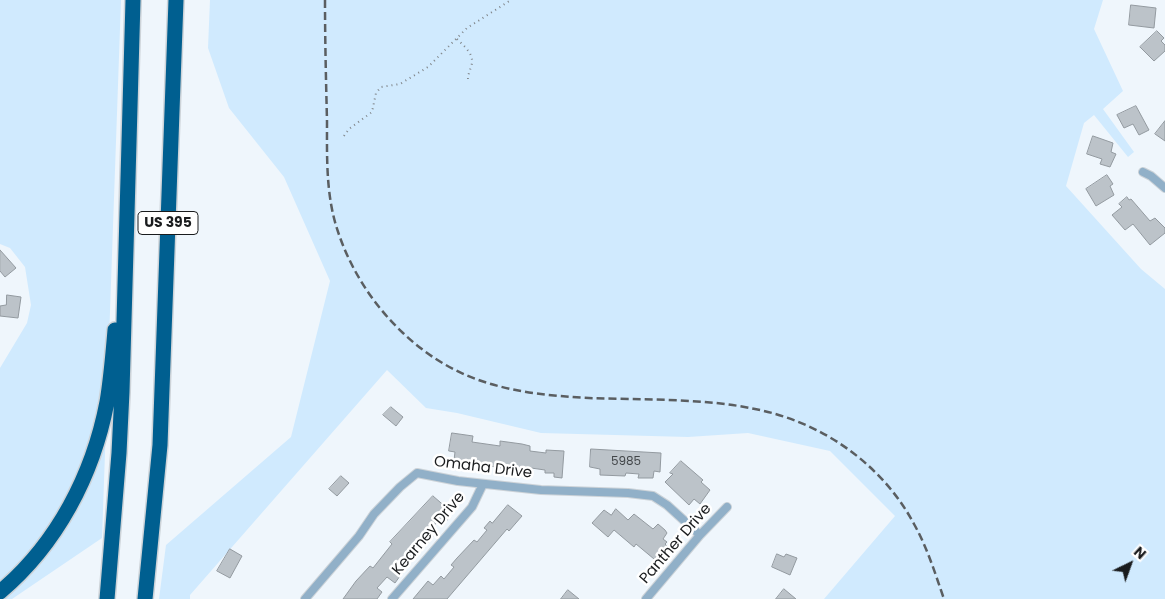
<!DOCTYPE html>
<style>
body{margin:0}
#map{position:relative;width:1165px;height:599px;overflow:hidden;background:#eff6fc;font-family:Poppins,sans-serif}
canvas{display:block}
.north{position:absolute;left:1105px;top:539px;width:50px;height:50px;-webkit-text-stroke:4px #fff;paint-order:stroke;rotate:42deg;font-size:14px;font-weight:700;line-height:20px;text-align:center;color:#1a1c1e}
.north::after{content:'';display:block;margin:auto;width:18px;height:22px;background:#1a1c1e;clip-path:polygon(50% 0,100% 100%,50% 72%,0 100%)}
</style>
<div id="map">
<canvas width="1165" height="599"></canvas>
<div class="north">N</div>
</div>
<script>
const ctx = document.querySelector('canvas').getContext('2d');
ctx.lineJoin = 'round';
function paint(path, color) {
  ctx.fillStyle = color;
  ctx.fill(path, 'evenodd');
}
function stroke(path, color, width, dash) {
  ctx.strokeStyle = color;
  ctx.lineWidth = width;
  ctx.lineCap = dash ? 'butt' : 'round';
  ctx.setLineDash(dash || []);
  ctx.stroke(path);
}
function write(font, color, halo, rows, align = 'center') {
  ctx.font = font + ' Poppins,sans-serif';
  ctx.lineWidth = 5;
  ctx.setLineDash([]);
  ctx.textBaseline = 'middle';
  ctx.strokeStyle = halo;
  ctx.fillStyle = color;
  for (const [text, x, y, turn = 0] of rows) {
    ctx.save();
    ctx.translate(x, y);
    ctx.rotate((+turn || 0) * Math.PI / 180);
    ctx.textAlign = isNaN(turn) ? turn : align;
    if (halo) ctx.strokeText(text, 0, 0);
    ctx.fillText(text, 0, 0);
    ctx.restore();
  }
}
paint(new Path2D(`
 M0,0h121l-19,538 -90,61h-12v-231l27,-45 4,-18 -6,-38 -15,-19 -10,-4z
 M210,0h893l-9,29 29,62 -20,18 31,43 -6,5 -34,-42 -10,8 -18,63 75,83 24,20v310h-341l71,-83 -65,-65 -82,-18 -60,4 -147,-4 -84,-20 -31,-5 -39,-38 -197,225v4h-31l7,-54 125,-108 39,-156 -46,-104 -55,-69 -21,-60z`), '#d0eafe');
const building = new Path2D(`
 M1131,5l25,3 -2,20 -25,-3z
 M1157,31l7,7 -3,3 4,4v6l-11,10 -14,-14z
 M1136,106l13,24 -10,5 -6,-11 -9,4 -7,-13z
 M1165,121v20l-10,-7z
 M1093,136l20,7 -2,9 5,2 -6,13 -10,-3 2,-5 -15,-5z
 M1107,175l6,9 -3,2 4,9 -18,11 -10,-17z
 M1127,197l2,3 2,-1 19,22 5,-3 10,10v5l-15,12 -17,-21 -8,6 -13,-15 10,-8 -3,-3z
 M0,250l16,18 -11,9 -5,-6z
 M7,295l14,2 -3,21 -18,-2v-10l6,-1z
 M391,407l12,10 -7,9 -13,-11z
 M452,433l21,3 -1,6 28,4v-5l22,3 8,2v5l16,2v-3l18,1 -2,27 -8,-1v-4h-9v-3l-14,-2 -1,6 -9,-1 1,-2 -39,-6v3l-9,-1 1,-4 -21,-3 1,-8 -6,-1z
 M591,449l70,4 -1,19 -6,-1 -1,7h-15l1,-4 -13,-1 -1,3 -25,-1v-6l-10,-2z
 M681,461l22,19 -2,2 9,8 -10,14 -6,-5 -5,6 -24,-23 8,-8 -3,-1z
 M341,476l8,7 -12,13 -8,-7z
 M433,496l15,13 -4,6 4,4 -5,7 -5,-5 -10,11 5,4 -5,7 -6,-6 -11,12 5,5 -5,6 -4,-3 -12,15 5,4 -5,7 -8,-6 -10,11 5,4 -5,7h-34l13,-18 14,-15 3,2 19,-24 -2,-2z
 M508,505l14,11 -13,15 -2,-2 -60,70h-34l15,-18 5,4 8,-9 3,3 10,-12 -3,-2 6,-7 17,-18 3,2 10,-12 -3,-2 6,-7 2,2z
 M616,509l12,11 6,-6 19,15 5,-5 7,6 2,3 -4,6 4,3 -2,2 2,2 -13,13 -18,-15 -2,3 -20,-17 -6,7 -16,-14 12,-13 7,5z
 M230,549l12,7 -12,22 -13,-7z
 M777,554l7,3 2,-3 11,4 -7,17 -18,-8z
 M784,589l12,10h-20z
 M568,590l11,9h-18z`);
paint(building, '#bcc3c9');
stroke(building, '#939aa0', 1);
const minor = new Path2D(`
 M1143,172l8,4 14,12
 M305,599l54,-63 15,-22 26,-27 17,-14 41,8 83,9 87,3 25,3 14,9 33,30
 M392,599l80,-92 11,-23
 M646,599l54,-64 27,-28`);
const motorway = new Path2D(`
 M0,592c57,-48 93,-117 107,-190 4,-24 6,-48 8,-72
 M107,599l12,-146 3,-61 11,-392
 M145,599l15,-154 16,-445`);
stroke(minor, '#cdd3d8', 10);
stroke(motorway, '#cdd3d8', 18);
stroke(new Path2D(`
 M457,39c7,7 16,14 15,24 -1,6 -4,10 -4,16
 M344,136l5,-7 23,-17 4,-19 5,-6 19,-3 28,-17 39,-39 44,-28`), '#7f8488', 2, [1, 4]);
stroke(minor, '#91b0c8', 8);
stroke(motorway, '#005f90', 15);
stroke(new Path2D(`
 M325,0c0,40 1,81 2,121 0,34 -1,68 8,101 12,42 36,81 68,111 55,52 113,61 186,65 53,2 115,0 166,11 67,13 127,55 159,115 13,23 21,49 30,75`), '#5a5e61', 2.5, [8, 4]);
write('12px', '#424649', null, [
 ["5985",626,462]
]);
for (const [x, y, w] of [
 [168,223,60]
]) {
  const box = new Path2D();
  box.roundRect(x - w / 2, y - 11.5, w, 23, 4);
  ctx.fillStyle = '#fff';
  ctx.fill(box);
  stroke(box, '#1a1c1e', 1);
}
write('bold 14px', '#1a1c1e', null, [
 ["US 395",168,223]
]);
write('15px', '#1a1c1e', '#fff', [
 ["Omaha Drive",483,468,7],
 ["Kearney Drive",429,534,-50],
 ["Panther Drive",676,544,-49]
]);
</script>
